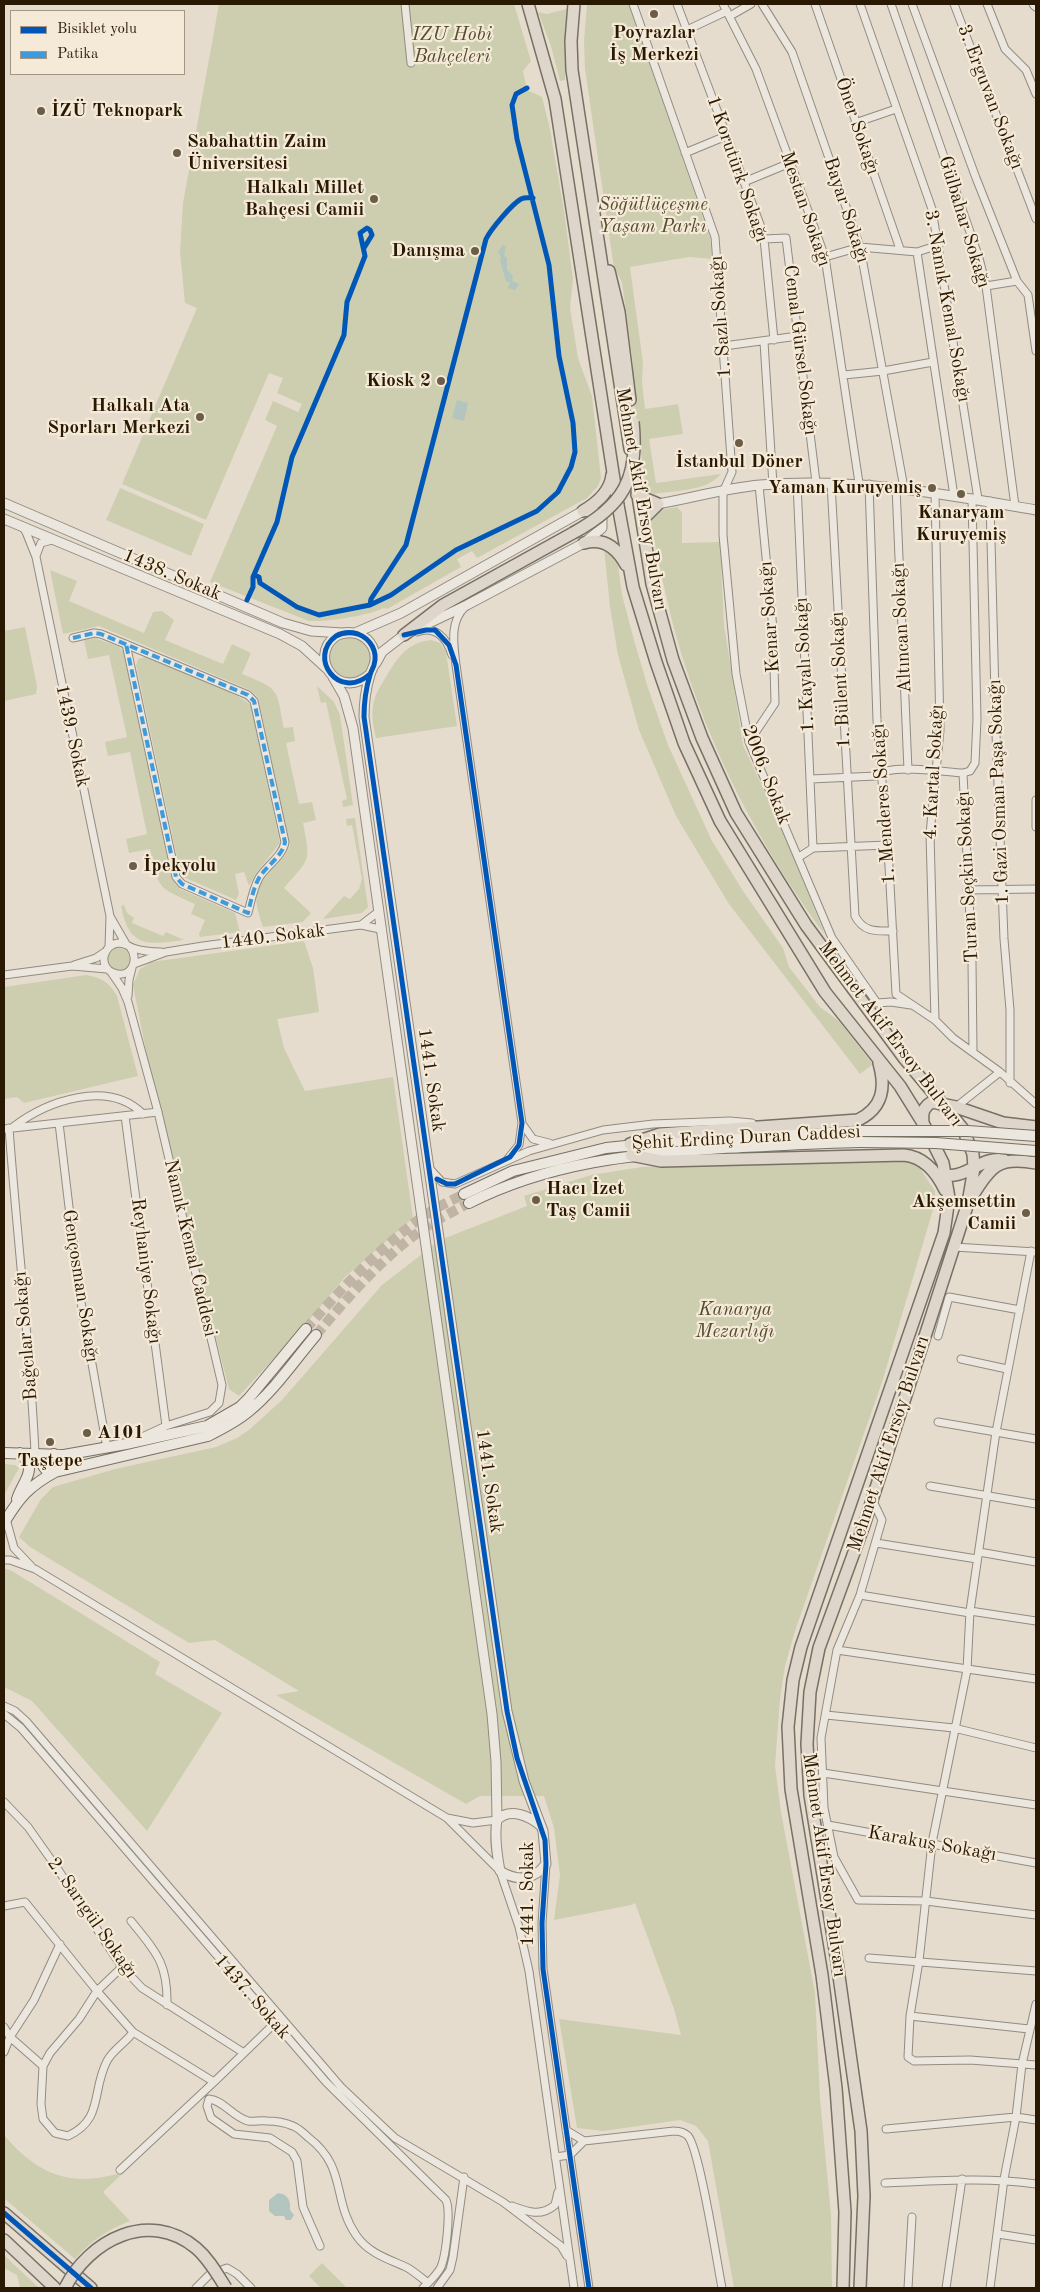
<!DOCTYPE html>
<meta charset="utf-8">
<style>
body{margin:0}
#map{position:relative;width:1040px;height:2292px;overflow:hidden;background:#e6dcce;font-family:"Old Standard TT",serif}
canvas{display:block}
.frame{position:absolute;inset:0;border:5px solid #2a1902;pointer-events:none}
.legend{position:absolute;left:10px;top:10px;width:175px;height:65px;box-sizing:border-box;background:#f5ead8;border:1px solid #a49682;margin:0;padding:6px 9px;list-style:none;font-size:15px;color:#2a1902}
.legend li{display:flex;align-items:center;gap:10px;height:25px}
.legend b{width:25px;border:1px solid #a49682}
</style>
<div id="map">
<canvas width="1040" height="2292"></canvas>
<div class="frame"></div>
<ul class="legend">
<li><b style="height:6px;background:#0057b8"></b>Bisiklet yolu</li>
<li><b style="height:6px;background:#3d9bdd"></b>Patika</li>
</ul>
</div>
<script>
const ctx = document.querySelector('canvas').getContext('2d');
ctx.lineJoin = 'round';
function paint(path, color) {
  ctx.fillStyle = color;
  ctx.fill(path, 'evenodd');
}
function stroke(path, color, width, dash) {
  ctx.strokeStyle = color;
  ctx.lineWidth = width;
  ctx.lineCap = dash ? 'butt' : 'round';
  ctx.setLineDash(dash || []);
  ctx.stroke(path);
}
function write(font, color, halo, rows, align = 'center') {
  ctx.font = font + ' "Old Standard TT",serif';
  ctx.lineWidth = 4.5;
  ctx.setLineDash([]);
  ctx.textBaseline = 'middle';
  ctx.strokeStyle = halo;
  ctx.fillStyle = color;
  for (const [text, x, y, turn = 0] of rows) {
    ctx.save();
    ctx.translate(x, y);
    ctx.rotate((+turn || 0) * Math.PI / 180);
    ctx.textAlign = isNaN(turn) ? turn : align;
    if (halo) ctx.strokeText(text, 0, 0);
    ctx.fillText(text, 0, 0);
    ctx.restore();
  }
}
paint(new Path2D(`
 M219,4h295l17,57 -8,10 4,19 15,7 8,32 14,82 9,68 -3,29 8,50 14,38 9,82 -3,8 -11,12 -110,60 -5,-7 -15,8 4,8 -74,42 -3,-1c-17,8 -57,14 -75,13l-99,-39 67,-156 -12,-6 8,-19 25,11 4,-8 -25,-11 6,-15 -14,-5 -63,147 -84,-36 75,-176 -12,-5 -5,-51 3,-49z
 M587,4h42l81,234 2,21 -23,-2 -59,10 13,96 -1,19 3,27 33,-5 5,30 -34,5 7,44 65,-9c-15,18 -46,16 -67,20l-8,-5 -15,-108 2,-17 -11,-82 -8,-14 -29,-199 -1,-28z
 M566,9l-1,71 -5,1 -9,-35 -13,-34 9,2z
 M120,488l84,36 -13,32 -85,-36z
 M677,507l5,5v31l38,-1 4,83 19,120 40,86 42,104c-65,-88 -115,-184 -146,-289 -12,-41 -20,-84 -29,-126l5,-9z
 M604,549l9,7 5,9 4,30 12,45 14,48 20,57 44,96 31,50 40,57 6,19 31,40 19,14 34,43 -13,10 -131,-170 -53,-88 -37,-86 -21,-75 -8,-48z
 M50,570l27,11 -8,20 70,30 5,2 9,-21 9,-1 12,9 -9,20 58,24 9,-20 19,9 -9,21c39,16 34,14 42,54l9,-1 2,14 -9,2 13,61 13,-2 4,18 -13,3c8,40 7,35 -19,65l27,25 -8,9 -40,5c-11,-33 -10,-36 14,-63 5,-6 11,-11 13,-19l-32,-148 -8,-7 -151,-64 -36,8z
 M25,627l12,59 -1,8 -32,7v-70z
 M95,638l24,9 4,4 49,229 8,9 55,24 5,19 -40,5 -1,-3 6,-14 -14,-6 4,-10c-39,-18 -35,-13 -45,-55l-21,4 -3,-14 21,-5 -17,-82 -22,4 -3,-14 22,-5 -18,-82 -21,4 -4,-19z
 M330 658a20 20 0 1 1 40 0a20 20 0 1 1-40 0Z
 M431,640l9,3 6,9 11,74 -81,12c-2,-10 -5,-21 -3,-31 1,-10 5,-17 10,-25 12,-20 21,-39 48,-42z
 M145,657c17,8 100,37 106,49l29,137 -23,29 -8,14 -5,-14 -9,2 4,20 -3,6 -55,-24 -45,-211 2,-6z
 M317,686l17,16 6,13 13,90 -10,2 -1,-6 5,-2 -21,-97 -5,1z
 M355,818l13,89 -6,6 -39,6 21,-23 6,3 9,-10 3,-10 -10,-54 -5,1 -1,-7z
 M124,905l3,8 7,5 -2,5 31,13 3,-4 18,8c-37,5 -55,8 -63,-34z
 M304,941l9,27 6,44 -42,7 7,29 21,43 88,-14 20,141 -68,59 -41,49 -65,70 -10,-7 -71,-277 -25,-127 7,-16 11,-7z
 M107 959a12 12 0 1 1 24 0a12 12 0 1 1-24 0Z
 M86,975c16,3 23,7 31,21l21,80 -114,27 -7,-6 -13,2v-112z
 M899,1157l18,7 18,27v12l-52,176 -88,252 -10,35 -5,33 -5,67 6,46 34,181 5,105 11,117 1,73h-98l-26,-147 -12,-15 -16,-6 -77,11 -26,-3 -18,-109 122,16 -7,-26 -39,-106 -4,2 -77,15 6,-45 -6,-47 -10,-32h-64l-14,8 -190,-109 23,-4 -84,-51 -26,3 -159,-96 -11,-10 22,-38 12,-12 62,-18 101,-22 21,-9 13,-9 32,-29 100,-115 58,-45 87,-34 -3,-10 67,-21 51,-8z
 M4,1464l11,1 4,3 -15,27z
 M4,1568l8,3 148,91 -5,12 67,39 -75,118 -115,-130 -28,-14z
 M4,2135c22,26 46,44 81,44 13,0 26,-4 38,-6l-20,19 27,29c-23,9 -38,19 -55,38l-71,-61z
 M4,2255l35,33h-19l-3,-13 -13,-7z
 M322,2263l25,25h-26l-12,-12z`), '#ccceaf');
paint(new Path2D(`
 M503,245l3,1 -2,10 3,2v12l6,6 -1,5 7,3 -4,6 -7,-2 2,-5 -4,-2 -6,-21 1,-3 -3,-5z
 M457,400l11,3 -4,18 -12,-3z
 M278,2193c10,1 13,8 12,17l4,5 -3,5h-5l-2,-4h-9l-6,-5v-11z`), '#b2c5bf');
stroke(new Path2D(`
 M306,1329c34,-39 75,-83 118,-113 12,-9 27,-15 40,-22
 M316,1335c33,-39 69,-81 113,-110 13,-8 27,-15 40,-22`), '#c0b5a5', 10, [10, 5]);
const minor = new Path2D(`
 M405,4l6,59
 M633,4l82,233 17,235 -9,20v43l13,139 13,68 83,196 45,65 14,-1 20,3
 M677,4l84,223 3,12 10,101
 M723,4l33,65 69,188 34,226
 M762,4l30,48 68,195 44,241
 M815,4l85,245
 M860,4l72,205 46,290
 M891,4l88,254 7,28 29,220
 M912,4l64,174 41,103 11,14 8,56
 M954,4l82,215
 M987,4l18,45 21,21 10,24
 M730,16l21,-12
 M687,30l40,-19
 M855,123l41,-14
 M685,153l41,-17
 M744,182l46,-19
 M764,239l22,-1 30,244
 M917,252l37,244
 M825,257l35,-10 57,5 22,-7
 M986,286l31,-5
 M764,342l9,143
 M724,346l74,-10
 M844,375l39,-4 50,-9
 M797,483l16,365
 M831,483l24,433c9,17 22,15 38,15
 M869,484l8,236 12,146 7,128 39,26 18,18 47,34 36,32
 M896,487l12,283
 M972,498l5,221 -2,44 -5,8 -7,2 9,189 1,90
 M990,501l6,233 8,205 6,71v73
 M22,526l4,6 10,25 74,359 -1,31
 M36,556l5,-13 11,-3
 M465,607c-16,15 -11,39 -9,58l66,458 -3,22 -13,16
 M417,632c18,-7 30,6 35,23
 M73,638l21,-5 7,1 147,61 6,6 31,141c-2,14 -19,24 -26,36 -6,11 -8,23 -11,35l-66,-29 -6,-7 -50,-233
 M749,742l26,-39 -2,-74 -14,-144
 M811,779l65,-3c14,-13 67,-4 87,-3
 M1036,800v27
 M799,857l14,-9 75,-3
 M967,890l69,-1
 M111,918l15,26
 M361,925l17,-13
 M130,947c10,13 1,32 -16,26 -16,-5 -12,-29 5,-30 6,0 9,3 14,5 9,3 18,4 28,4
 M134,964l32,-12 37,-6 158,-21 19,4
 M74,965l22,-7 9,-6
 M111,972l11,16 6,14 30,110 64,273 -3,18 -9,9 -44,14 -24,11
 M4,975l68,-9 35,3
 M128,996l1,-16 3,-12
 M935,1020l-5,-186 10,-104 -5,-236
 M956,1107l44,-35
 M125,1116l41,310
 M59,1123l20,168 28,157
 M523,1125l10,14 16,4
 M13,1127c34,-26 95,-48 130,-13
 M9,1128c8,109 21,217 26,325
 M4,1129l154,-17
 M430,1169l12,13 13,2 74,-33 74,-21 50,-6 77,-3 22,2
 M954,1247l82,5
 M1031,1251l-35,181 -26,179 -3,59 -35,173 -13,118 -9,55 -2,41 6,4 56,-1 66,5
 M938,1336l11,-39 71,13
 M961,1359l46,10
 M938,1422l98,17
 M930,1486l106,18
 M872,1499l10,21 -22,75 -23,55 -16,88 3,70 10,49 24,43 68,1 110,14
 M6,1519l8,29 17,18
 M876,1543l101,16
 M979,1552l57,10
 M4,1560h6l25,9 412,249 53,53 19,56 10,44 45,317
 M860,1595l110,18
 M970,1611l66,10
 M837,1650l199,29
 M4,1706l11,5 11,10 315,366 54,51 108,64 58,44 6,10
 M4,1714l17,14 305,354 120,118c5,11 0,55 -5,67 -4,8 -12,15 -18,21
 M826,1715l128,13 82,20
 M823,1773l213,32
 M4,1802l24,25 29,41 53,81 12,18 20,21 102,65
 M447,1818l26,5 24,-3
 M828,1825l208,38
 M546,1864l-4,59 1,46 46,319
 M4,1906l21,-4 72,89 36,41 81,50 -94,88
 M131,1921c25,31 37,42 36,84
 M869,1958l167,13
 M122,1967l-25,24 -18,28 -29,34 -7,13 -2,38 2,15 12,14 13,3c36,-17 23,-44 39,-75 6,-12 19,-18 26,-29
 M910,2016l119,13
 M4,2027l6,10 33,29
 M4,2052l6,-15 24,-37 26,-56
 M214,2082l61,-59
 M886,2129l130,-12 20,3
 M566,2130l18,11 90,-10c5,0 10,1 14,5 12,14 29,127 34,152
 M555,2157l15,-2 14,-14
 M885,2183c51,-2 101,-6 151,1
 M512,2206c16,6 29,11 43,-1l3,-13
 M998,2234l38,6
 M320,2246l-17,-39 -6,-46 -5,-9 -22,-14 -36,-4 -23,-16 -4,-12 2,-7c14,1 24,18 39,22 6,1 12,-1 19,0 8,0 19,2 26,5 6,2 11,8 16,12 38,29 23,62 47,97 12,18 32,24 50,32 8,4 15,11 22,16
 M196,2288l13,-13 18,-7 10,6 14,14
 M437,2288l13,-18 3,-13 11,-80
 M908,2288l4,-71
 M946,2288l16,-109
 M990,2288l14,-109 12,-62 6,-53 14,-60`);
const tertiary = new Path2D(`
 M1034,4l2,2
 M4,503l279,120 28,8 32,2
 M658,504c34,-6 68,-16 102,-19 95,-8 183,9 276,25
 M4,519l276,115 22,12 24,22
 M355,633l46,-20 182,-102 12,1 7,6v10l-18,15 -117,62 -63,30 -22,17 -6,11
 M333,677l11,19 9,32 139,986 4,48 1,58c-3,17 0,35 3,51 18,11 34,9 46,-7l-3,-33 -19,-50 -17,-70 -143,-994c0,-14 2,-29 6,-42 1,-4 3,-7 4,-10 4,-13 -3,-26 -16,-31 -7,-2 -15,-2 -22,2 -29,21 3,66 34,38
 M497,1820c13,-13 32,-4 44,6`);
const secondary = new Path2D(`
 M464,1194l49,-23 93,-23 69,-7 187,-10
 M469,1203c81,-41 165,-49 254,-55 46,-2 91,-5 137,-6
 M4,1453l60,2 62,-11 81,-18 33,-19 9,-9 57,-69
 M54,1454l-8,2 -3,10 4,5 8,1
 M17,1499c6,-19 22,-29 3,-46
 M4,1523c15,-25 25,-37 51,-51l153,-36c14,-7 28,-14 40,-24 26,-21 46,-51 68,-77`);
const primary = new Path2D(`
 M528,4l27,95 63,406 15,82 23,75 28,81 36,78 105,171 75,94 23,37 20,40 6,35 -5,35 -143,414 -8,33 -5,47 3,62 31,186 14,113 9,124 -2,76
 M574,4l-3,37 1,29 58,379
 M609,271l10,41 11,88
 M633,465l19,119 21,76 29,78 34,75 70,112 98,133 59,71 10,25 1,14 -6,35 -104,322 -45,123 -9,44 -3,52 3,51 27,167 24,169 3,65 -4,92
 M637,495l21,9 -16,16
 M583,511c14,-8 27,-19 29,-36
 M584,543c20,-6 33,5 42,22
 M404,635l39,-30 130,-72
 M923,1123c-1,-10 0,-16 9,-21l24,5 47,16 33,4
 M630,1144l30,-10 198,-14c25,-12 28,-32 21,-57
 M631,1155l30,6 243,-6c20,2 33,18 41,35
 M941,1174c24,8 40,-19 63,-14
 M973,1195c18,-30 27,-39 63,-32
 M4,2213l87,75
 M4,2240l51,48`);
stroke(minor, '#928b80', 9);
stroke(tertiary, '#928b80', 11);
stroke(secondary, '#777065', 12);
stroke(primary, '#777065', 14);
stroke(minor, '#ebe6de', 7);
stroke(tertiary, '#ebe6de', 9);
stroke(secondary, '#ebe6de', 10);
stroke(primary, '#ded6ca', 11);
const secondaryBridge = new Path2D(`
 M862,1131h106l68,5
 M860,1142l76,1 100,8`);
const primaryBridge = new Path2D(`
 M573,533c50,-27 66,-54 60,-111
 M65,2288c24,-48 84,-79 131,-40 13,11 21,26 30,40`);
stroke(secondaryBridge, '#777065', 12, []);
stroke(primaryBridge, '#777065', 14, []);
stroke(secondaryBridge, '#ebe6de', 10);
stroke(primaryBridge, '#ded6ca', 11);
stroke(new Path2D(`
 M73,638l21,-5 7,1 147,61 6,6 31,141c-2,14 -19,24 -26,36 -6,11 -8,23 -11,35l-66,-29 -6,-7 -50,-233`), '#3d9bdd', 4, [8, 4]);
stroke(new Path2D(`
 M527,88l-11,6 -4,11 5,34 32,126 10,91 14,67 2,29 -4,15 -13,25 -21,19 -81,39 -65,45 -21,10 1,-6 35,-54 80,-306c5,-10 26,-35 35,-40 4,-2 8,-1 12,-1
 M254,575l5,2 1,6 37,24 22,8 51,-10
 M247,600l6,-13v-10l24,-55 15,-65 52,-122 3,-33 18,-46 -5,-23 7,-5 3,2 2,5 -8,13
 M404,635l22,-5h9l14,15 7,20 66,458 -3,22 -9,12 -55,27h-8l-10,-5
 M370,674c-31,28 -63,-17 -34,-38 7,-4 15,-4 22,-2 13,5 20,18 16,31 -1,3 -3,6 -4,10 -4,13 -6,28 -6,42l143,994 10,47 28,82 1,24 -4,59 1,46 46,319
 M4,2213l87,75`), '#0057b8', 5);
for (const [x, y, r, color] of [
 [654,14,5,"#6c5d49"],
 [41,111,5,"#6c5d49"],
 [177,153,5,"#6c5d49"],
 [374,199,5,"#6c5d49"],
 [475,251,5,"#6c5d49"],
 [441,381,5,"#6c5d49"],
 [200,417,5,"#6c5d49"],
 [739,443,5,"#6c5d49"],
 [932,488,5,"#6c5d49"],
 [961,494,5,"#6c5d49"],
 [133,866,5,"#6c5d49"],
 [536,1200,5,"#6c5d49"],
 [1026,1213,5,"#6c5d49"],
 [87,1433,5,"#6c5d49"],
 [50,1442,5,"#6c5d49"]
]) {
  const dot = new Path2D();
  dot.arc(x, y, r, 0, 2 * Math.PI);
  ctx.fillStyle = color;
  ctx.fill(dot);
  stroke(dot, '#f5ead8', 2);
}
write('bold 19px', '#2a1902', '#f5ead8', [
 ["Poyrazlar",654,33,"center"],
 ["İş Merkezi",654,55,"center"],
 ["İZÜ Teknopark",51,111,"left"],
 ["Sabahattin Zaim",187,142,"left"],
 ["Üniversitesi",187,164,"left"],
 ["Halkalı Millet",364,188],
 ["Bahçesi Camii",364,210],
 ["Danışma",465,251],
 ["Kiosk 2",431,381],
 ["Halkalı Ata",190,406],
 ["Sporları Merkezi",190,428],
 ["İstanbul Döner",739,462,"center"],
 ["Yaman Kuruyemiş",922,488],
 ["Kanaryam",961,513,"center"],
 ["Kuruyemiş",961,535,"center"],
 ["İpekyolu",143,866,"left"],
 ["Hacı İzet",546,1189,"left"],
 ["Taş Camii",546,1211,"left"],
 ["Akşemsettin",1016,1202],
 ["Camii",1016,1224],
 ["A101",97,1433,"left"],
 ["Taştepe",50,1461,"center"]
], 'right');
write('italic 19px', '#544c2e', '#f5ead8', [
 ["IZU Hobi",452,35],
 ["Bahçeleri",452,57],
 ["Söğütlüçeşme",653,205],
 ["Yaşam Parkı",653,227],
 ["Kanarya",735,1310],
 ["Mezarlığı",735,1332]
]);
write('19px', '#2a1902', '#f5ead8', [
 ["3. Erguvan Sokağı",990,97,69],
 ["Öner Sokağı",857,126,71],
 ["1 Korutürk Sokağı",737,169,71],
 ["Mestan Sokağı",805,209,71],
 ["Bayar Sokağı",846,210,72],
 ["Gülbahar Sokağı",964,222,73],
 ["3. Namık Kemal Sokağı",947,306,80],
 ["1. Sazlı Sokağı",721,317,-94],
 ["Cemal Gürsel Sokağı",800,350,83],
 ["Mehmet Akif Ersoy Bulvarı",641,499,80],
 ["1438. Sokak",172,575,23],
 ["Kenar Sokağı",770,617,-94],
 ["Altıncan Sokağı",902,628,-93],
 ["1. Kayalı Sokağı",805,665,-93],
 ["1. Bülent Sokağı",841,680,-93],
 ["1439. Sokak",72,736,78],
 ["4. Kartal Sokağı",934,772,-87],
 ["2006. Sokak",766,775,69],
 ["1. Gazi Osman Paşa Sokağı",999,792,-92],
 ["1. Menderes Sokağı",884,804,-94],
 ["Turan Seçkin Sokağı",968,877,-93],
 ["1440. Sokak",273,937,-7],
 ["Mehmet Akif Ersoy Bulvarı",890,1034,53],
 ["1441. Sokak",431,1080,82],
 ["Şehit Erdinç Duran Caddesi",746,1138,-3],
 ["Namık Kemal Caddesi",190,1248,77],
 ["Reyhaniye Sokağı",146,1271,83],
 ["Gençosman Sokağı",80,1286,81],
 ["Bağcılar Sokağı",26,1336,-95],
 ["Mehmet Akif Ersoy Bulvarı",889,1444,-72],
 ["1441. Sokak",489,1481,82],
 ["Karakuş Sokağı",932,1844,10],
 ["Mehmet Akif Ersoy Bulvarı",824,1865,82],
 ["1441. Sokak",528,1894,-90],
 ["2. Sarıgül Sokağı",92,1918,55],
 ["1437. Sokak",252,1997,49]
]);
</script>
